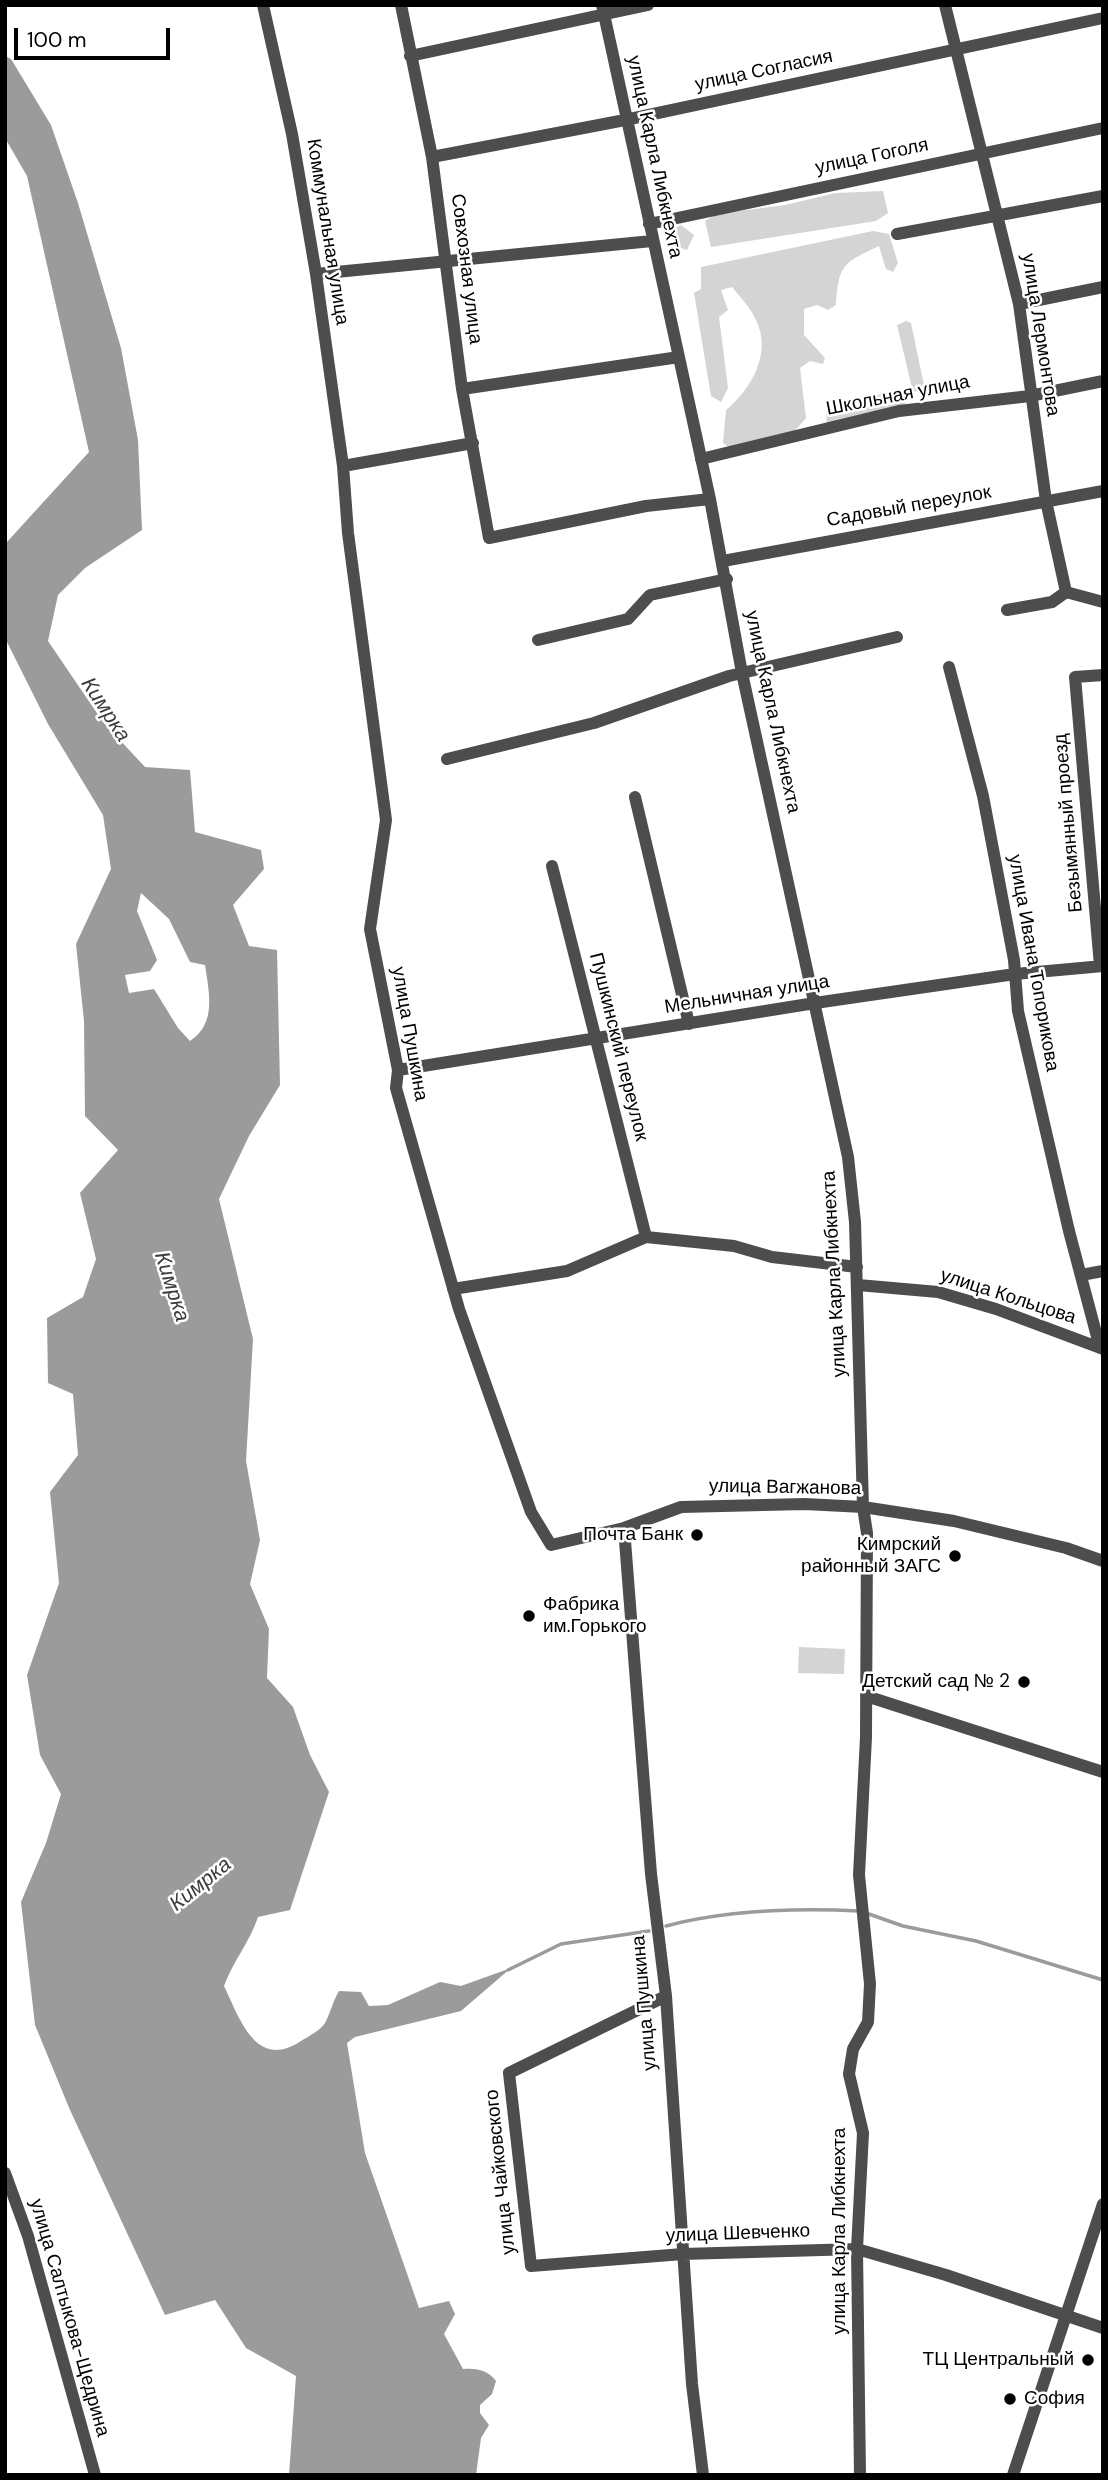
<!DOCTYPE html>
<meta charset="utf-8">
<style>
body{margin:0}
#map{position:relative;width:1108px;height:2480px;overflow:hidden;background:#fff;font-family:"DM Sans",sans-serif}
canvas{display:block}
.frame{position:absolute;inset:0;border:7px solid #000;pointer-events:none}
.scale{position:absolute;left:14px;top:28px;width:156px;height:32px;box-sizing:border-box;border:4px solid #000;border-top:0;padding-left:9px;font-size:21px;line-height:24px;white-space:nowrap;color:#000;-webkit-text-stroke:5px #fff;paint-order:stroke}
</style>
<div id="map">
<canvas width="1108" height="2480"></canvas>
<div class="frame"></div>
<div class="scale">100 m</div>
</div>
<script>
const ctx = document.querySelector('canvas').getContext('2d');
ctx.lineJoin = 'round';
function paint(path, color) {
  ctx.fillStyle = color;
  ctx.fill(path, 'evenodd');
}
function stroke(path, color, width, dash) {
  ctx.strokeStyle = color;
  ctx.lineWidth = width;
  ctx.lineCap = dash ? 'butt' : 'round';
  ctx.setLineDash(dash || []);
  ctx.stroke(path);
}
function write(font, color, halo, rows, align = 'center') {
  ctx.font = font + ' "DM Sans",sans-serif';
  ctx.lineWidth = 5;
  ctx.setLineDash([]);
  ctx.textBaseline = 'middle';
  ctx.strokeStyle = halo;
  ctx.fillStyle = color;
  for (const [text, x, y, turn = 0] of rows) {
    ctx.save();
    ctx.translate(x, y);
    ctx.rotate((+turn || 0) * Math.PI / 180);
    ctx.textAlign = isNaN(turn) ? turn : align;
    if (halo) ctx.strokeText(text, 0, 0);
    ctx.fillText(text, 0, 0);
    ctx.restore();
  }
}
paint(new Path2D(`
 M883,191l5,22 -12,8 -165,26 -6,-26 11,-7 69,-9 51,-12z
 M681,225l13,10 -7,15 -11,-4 -3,-17z
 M873,231l16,3 9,29 -5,9 -7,-3 -7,-23c-36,17 -40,18 -43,59l-8,5 -11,-5 -13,4v26l21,23 -2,6 -13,-3 -10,7 6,50 -12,14 -63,17 -8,-6 3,-33c26,-22 47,-58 29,-92 -5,-11 -15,-21 -23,-31l-11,3 7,20 -9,7 9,71 -7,14 -10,-6 -17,-103 7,-4v-22z
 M906,321l5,2 14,67 -12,2 -16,-67z
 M899,389l6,8v10l-78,18 -1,-13 8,-14 21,3z
 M799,1647l46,2 -1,25 -46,-1z`), '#d4d4d4');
paint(new Path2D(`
 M5,56l6,3 40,66 27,78 43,145 17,92 4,90 -57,38 -27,27 -10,46 55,81 42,45 45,3 5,62 66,18 3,19 -31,36 16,41 28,4 3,135 -31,51 -30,63 34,140 -7,122 14,79 -10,44 19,45 -2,49 26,29 17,48 19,37 -39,118 -32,7c-8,25 -25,44 -34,69 16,33 32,85 77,55 8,-5 22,-12 25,-20 5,-10 7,-20 13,-30l22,1 8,14 19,-1 52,-23 21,4 50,-18 -50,43 -106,26 -8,6 18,110 54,155 30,-7 6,13 -11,20 19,35c13,-1 25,1 33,12l-4,13 -12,11v8l9,12 -8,13 -5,37h-187l7,-99 -50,-28 -31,-48 -50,15 -95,-205 -35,-85 -14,-123 25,-59 15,-49 -21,-39 -13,-80 32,-92 -9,-91 28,-37 -5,-61 -25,-11 -1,-65 36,-21 13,-38 -16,-66 38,-43 -33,-34 -1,-95 -8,-77 35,-75 -8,-54 -55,-91 -43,-86 2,-96 82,-90 -62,-276 -22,-38zM141,893l28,26 21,43 15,3c4,28 12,58 -15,76l-12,-13 -24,-39 -25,4 -4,-18 25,-4 7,-11 -20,-49z`), '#9b9b9b');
stroke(new Path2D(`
 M866,1913l37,13 73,15 127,39
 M666,1926c61,-16 129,-18 193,-15
 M508,1970l53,-26 88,-13`), '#9b9b9b', 3.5);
stroke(new Path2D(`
 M263,5l29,129 24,140 27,192 5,67 38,287 -16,109 28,141 -2,18 63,221 72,203 20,33 73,-17 57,-21 124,-3 58,3 91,14 112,27 37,13
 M401,5l31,152 30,232 27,149 157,-32 64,-7
 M602,5l108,494 32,174 106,484 7,65 8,285 4,26 -1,204 -7,138 11,109 -2,38 -15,27 -4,25 14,59 -6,116 3,226
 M945,5l74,299 27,197 20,91
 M410,56l238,-51
 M432,157l193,-37 478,-102
 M649,224l454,-96
 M897,234l206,-38
 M316,274l336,-33
 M1019,304l84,-17
 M462,389l217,-32
 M701,459l198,-48 131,-15 73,-15
 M343,466l130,-23
 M723,561l380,-70
 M1007,610l45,-8 14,-10 37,10
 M538,640l90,-21 22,-24 77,-16
 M949,667l34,129 31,164 4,51 51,220 31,117
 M447,759l147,-36 135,-47 168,-39
 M635,797l54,227
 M552,866l94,371
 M1100,966l-25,-289 28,-2
 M398,1070l417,-67 200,-29 88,-8
 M1081,1275l22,-4
 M858,1285l80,7 58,17 107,40
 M453,1289l114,-18 79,-34 88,9 38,11 85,10
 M624,1528l27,346 15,122 26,388 11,91
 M866,1696l237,76
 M666,1996l-157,77 22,193 152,-12 174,-5 89,26 157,53
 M5,2173l23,63 67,239
 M1013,2475l90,-271`), '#4d4d4d', 12);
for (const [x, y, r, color] of [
 [697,1535,7,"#000"],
 [955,1556,7,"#000"],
 [529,1616,7,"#000"],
 [1024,1682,7,"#000"],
 [1088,2360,7,"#000"],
 [1010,2399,7,"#000"]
]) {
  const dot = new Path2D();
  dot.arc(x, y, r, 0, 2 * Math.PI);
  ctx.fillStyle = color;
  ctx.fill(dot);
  stroke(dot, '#fff', 2.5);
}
write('19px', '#000', '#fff', [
 ["улица Согласия",764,71,-12],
 ["улица Карла Либкнехта",654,157,78],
 ["улица Гоголя",872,157,-12],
 ["Коммунальная улица",327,232,81],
 ["Совхозная улица",466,269,83],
 ["улица Лермонтова",1040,335,81],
 ["Школьная улица",898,396,-11],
 ["Садовый переулок",909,507,-10],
 ["улица Карла Либкнехта",772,712,78],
 ["Безымянный проезд",1069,823,-95],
 ["улица Ивана Топорикова",1033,963,80],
 ["Мельничная улица",747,995,-9],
 ["улица Пушкина",409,1034,80],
 ["Пушкинский переулок",618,1047,76],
 ["улица Карла Либкнехта",835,1274,-93],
 ["улица Кольцова",1008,1297,18],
 ["улица Вагжанова",785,1488,1],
 ["улица Пушкина",645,2003,-95],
 ["улица Чайковского",501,2172,-96],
 ["улица Карла Либкнехта",840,2231,-90],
 ["улица Шевченко",738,2234,-2],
 ["улица Салтыкова-Щедрина",69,2318,74]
]);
write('19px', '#000', '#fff', [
 ["Почта Банк",683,1535],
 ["Кимрский",941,1545],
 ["районный ЗАГС",941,1567],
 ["Фабрика",543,1605,"left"],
 ["им.Горького",543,1627,"left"],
 ["Детский сад № 2",1010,1682],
 ["ТЦ Центральный",1074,2360],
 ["София",1024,2399,"left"]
], 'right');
write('italic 21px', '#3c3c3c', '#fff', [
 ["Кимрка",105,710,57],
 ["Кимрка",171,1287,72],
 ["Кимрка",201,1885,-39]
]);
</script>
